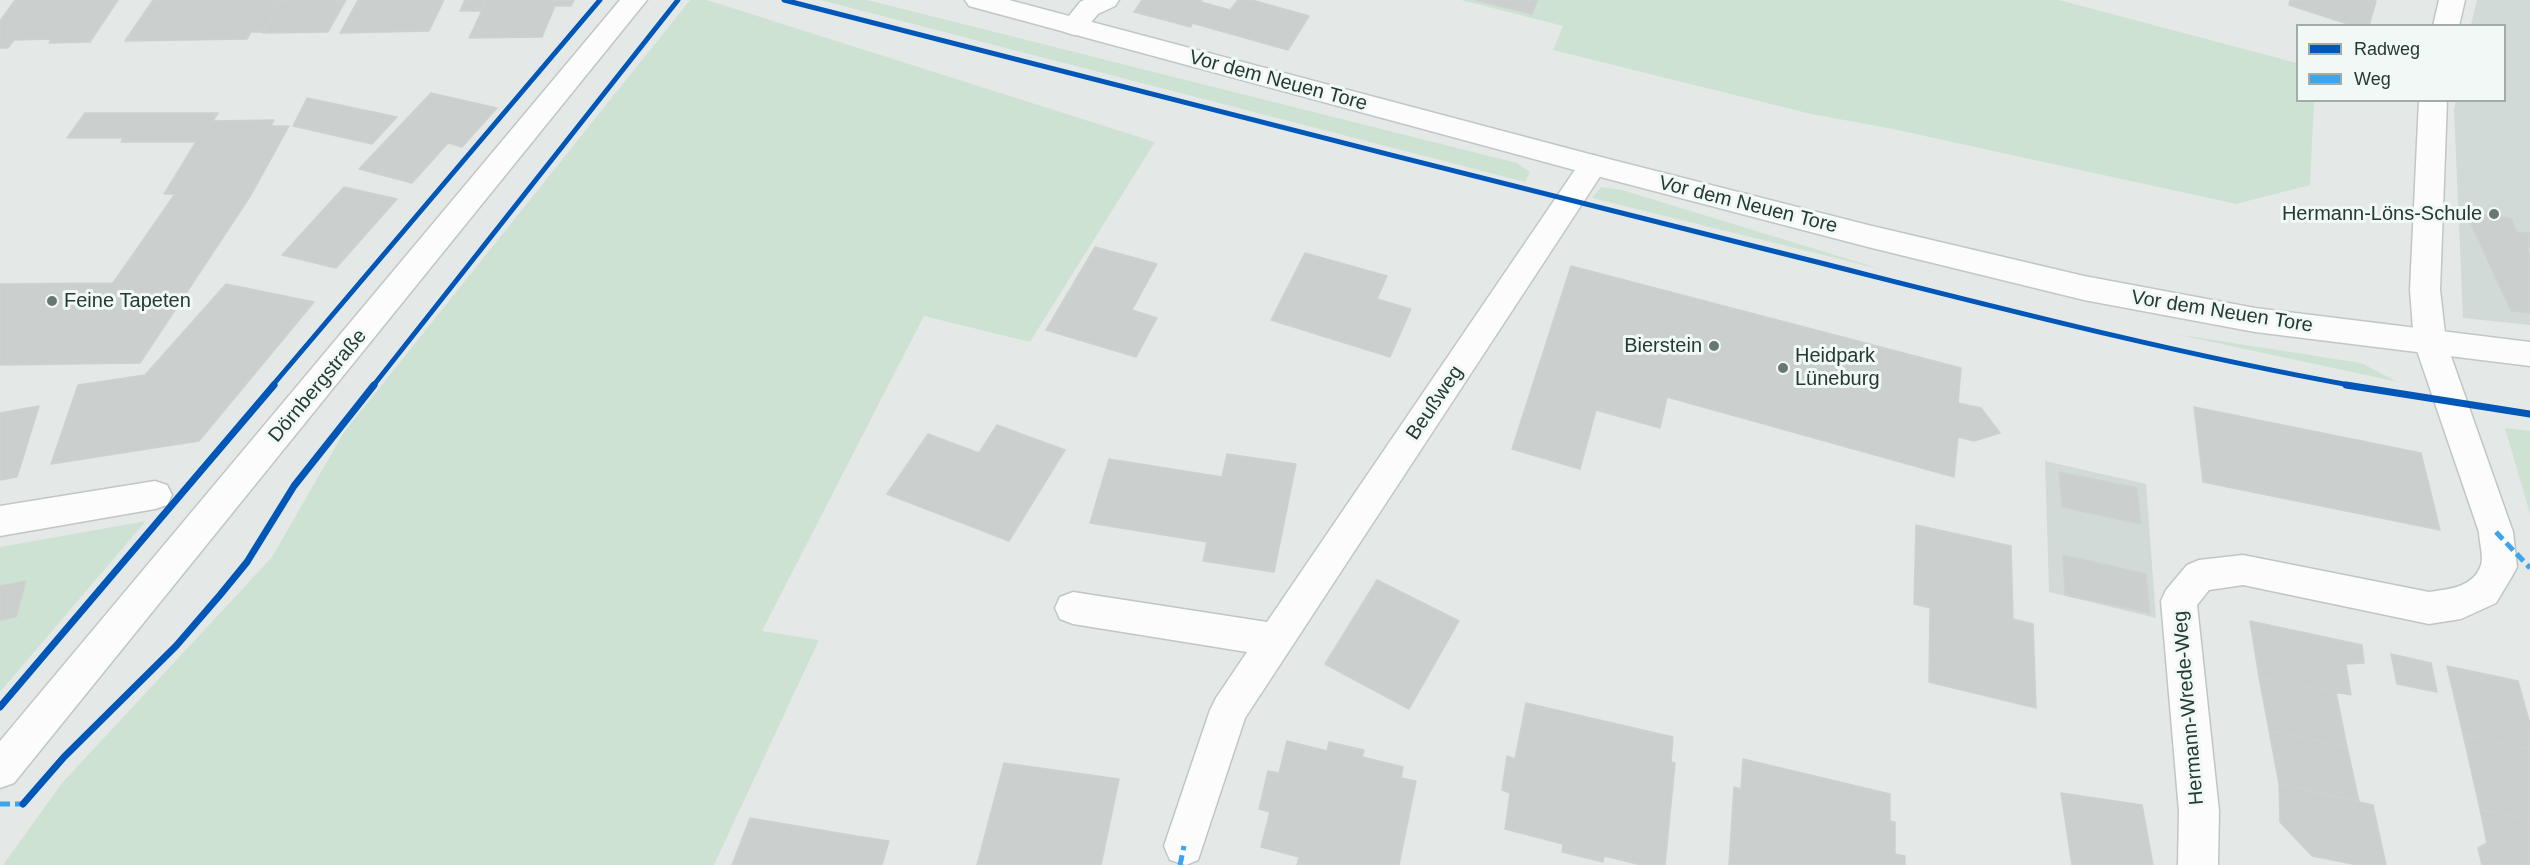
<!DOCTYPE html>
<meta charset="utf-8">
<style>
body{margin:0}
#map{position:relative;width:2530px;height:865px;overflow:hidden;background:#e4e9e7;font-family:Helvetica,sans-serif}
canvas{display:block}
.legend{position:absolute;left:2296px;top:24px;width:210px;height:78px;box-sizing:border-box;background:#f2f8f5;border:2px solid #9faca8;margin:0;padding:8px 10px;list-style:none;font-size:18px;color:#233b34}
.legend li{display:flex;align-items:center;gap:12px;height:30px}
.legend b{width:30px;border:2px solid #9faca8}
</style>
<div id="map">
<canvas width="2530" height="865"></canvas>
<ul class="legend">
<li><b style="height:8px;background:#0057b8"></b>Radweg</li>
<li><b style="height:8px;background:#3ea4eb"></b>Weg</li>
</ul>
</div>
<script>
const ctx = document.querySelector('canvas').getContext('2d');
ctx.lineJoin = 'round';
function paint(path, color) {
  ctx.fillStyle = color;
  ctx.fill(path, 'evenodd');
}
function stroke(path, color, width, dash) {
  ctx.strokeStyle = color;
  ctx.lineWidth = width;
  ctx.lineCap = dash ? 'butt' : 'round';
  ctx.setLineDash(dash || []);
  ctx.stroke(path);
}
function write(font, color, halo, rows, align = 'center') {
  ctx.font = font + ' Helvetica,sans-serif';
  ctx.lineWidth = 6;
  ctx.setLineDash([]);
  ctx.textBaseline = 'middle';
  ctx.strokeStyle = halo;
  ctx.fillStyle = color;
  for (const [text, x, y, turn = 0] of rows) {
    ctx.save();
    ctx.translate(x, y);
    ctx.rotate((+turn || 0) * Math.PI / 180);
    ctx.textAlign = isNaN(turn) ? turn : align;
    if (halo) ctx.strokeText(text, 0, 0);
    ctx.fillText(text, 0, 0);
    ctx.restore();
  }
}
paint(new Path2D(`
 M2477,0h53v325l-67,-7 -9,-208 2,-9 48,-1v-74l-33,-1z
 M2045,461l101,23 10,134 -107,-26z`), '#d2dad7');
paint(new Path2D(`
 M690,0h17l448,142 -125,200 -106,-26 -162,315 57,9 -105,225h-711l59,-82 210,-226 72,-125z
 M820,0h47l650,163 13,9 -5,10z
 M1461,0h598l238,63 1,37 16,1 -4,84 -74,19 -348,-76 -77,-14 -258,-64 10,-24z
 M1601,187l21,3 262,80 -292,-72z
 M2175,334l186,29 37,19z
 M2505,428l25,3v83z
 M146,521l-146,171v-145z`), '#cee2d4');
const building = new Path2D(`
 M15,0h103l-28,42 -41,1 2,-4 -37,1 -6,8h-8v-27z
 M153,0h129l-19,32h-12l-4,7 -122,2z
 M282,0h64l-18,32 -65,1z
 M358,0h86l-15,31 -89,2z
 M465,0h22l-5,11h-22z
 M487,0h87l-3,6h-16l-13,31 -73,1z
 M1142,0h60l-1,2 29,8 8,-10h14l57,16 -21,34 -96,-27 -1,4 -57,-15z
 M1475,0h63l-6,14z
 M2290,0h81l5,1 -7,25h-15l-65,-21z
 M431,93l66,15 -35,39 -14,-4 -36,40 -53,-14z
 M307,98l90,19 -25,27 -79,-18z
 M85,113h133l-5,8 61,-1 -3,6h18l-38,69 -111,168 -140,2v-81l113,-1 62,-89h-11l32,-52h-75l2,-4h-56z
 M344,187l53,12 -61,69 -54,-13z
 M2466,213l45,5 6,14 13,1v14h-4l4,8v58l-19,-2z
 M1095,247l62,17 -25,46 25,8 -21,39 -90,-27z
 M1305,253l82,23 -10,23 34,10 -21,48 -119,-37z
 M1571,266l390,102 -3,35 23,5 19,25 -26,8 -16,-4 -4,40 -287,-80 -7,31 -64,-18 -16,59 -68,-20z
 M226,284l88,18 -115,139 -148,23 27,-79 67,-10z
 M39,406l-22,71 -17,3v-67z
 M2194,407l227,46 19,77 -237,-48z
 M997,425l68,25 -56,91 -122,-47 41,-60 51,19z
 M1227,454l69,10 -22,108 -71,-11 4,-19 -117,-19 19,-64 113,18z
 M2059,472l78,16 4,36 -79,-17z
 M1916,525l95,21 2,73 20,5 3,84 -107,-26 1,-74 -16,-4z
 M2063,555l83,19 4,39 -85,-18z
 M1377,580l82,41 -50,88 -84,-45z
 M26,581l-10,36 -16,3v-34z
 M2250,621l112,24 2,18 -18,1 5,31 -92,-18z
 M2391,654l40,9 6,29 -40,-8z
 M2447,666l71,15 12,43v25l-67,-15z
 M2259,677l77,15 11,55 -78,-17z
 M1526,703l147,34 -2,25 4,1 -10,102h-24l-37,-9 -1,6 -41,-10 1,-8 -58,-15 5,-36 -8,-3 5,-34 8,3z
 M2269,730l78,17 12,54 -80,-17z
 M2463,734l67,15v71l-50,-11z
 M1287,741l40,10 2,-9 35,8 -2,7 41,10 -2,11 15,3 -17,84h-102l2,-8 -38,-10 9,-35 -11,-3 4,-17 5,-21 11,2z
 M1743,759l147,35v27l5,1v32l10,2v9h-176l5,-78 7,2z
 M1004,763l115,16 -18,86h-124z
 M2279,784l94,21 13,60h-28l-46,-9 -32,-34z
 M2061,793l81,12 11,60h-81z
 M2480,809l50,11v45h-48l-4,-17 9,-5z
 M750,818l106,18 33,5 -7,24h-150z`);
paint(building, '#cbd0ce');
stroke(building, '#cdd2d0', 1.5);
const minor = new Path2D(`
 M1084,0h35l-4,6 -17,8 -15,18 -9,3 -9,-3 -4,-6 19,-24z
 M2439,0h26l-6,26h-26z
 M2419,100h28l-7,190 6,52 67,190 4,35 -6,11 -15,25 -35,16 -32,5 -186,-39 -34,5 -12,15 22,206 -1,54h-40l1,-54 -18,-210 5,-11 21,-25 12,-5 44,-5 186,37c20,-3 44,-4 52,-27 3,-8 -2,-24 -2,-33l-65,-190 -4,-52z
 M1593,155l10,3 4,7 -4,7 -358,546 -47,142 -12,5 -16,-5 -6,-14 46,-136 6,-12 31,-46 -174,-28 -13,-5 -5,-11 5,-11 13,-5 194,30 316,-464z
 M155,481l12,4 5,10 -5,10 -12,4 -155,27v-30z`);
const tertiary = new Path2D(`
 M620,0h27l-633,783 -14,5v-47z`);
const secondary = new Path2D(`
 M965,0h44l584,155 275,70 216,51 171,32 275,34v24l-275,-34 -171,-32 -216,-53 -275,-72 -624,-169z`);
stroke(minor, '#c1c6c4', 3);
stroke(tertiary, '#c1c6c4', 3);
stroke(secondary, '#c0c7c4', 3);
paint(minor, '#fbfcfb');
paint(tertiary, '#fbfcfb');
paint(secondary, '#fbfcfb');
stroke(new Path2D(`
 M2496,532l34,36
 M0,804h23l3,-3
 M1180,865l4,-19`), '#3ea4eb', 5, [10, 5]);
stroke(new Path2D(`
 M784,0c325,83 651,167 977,248 197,49 394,102 594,138
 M272,386l328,-386
 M373,386l305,-386`), '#0057b8', 5);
stroke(new Path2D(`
 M2346,385l184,29
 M0,707l274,-322
 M23,804l41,-47 112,-111 44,-51 27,-33 47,-76 80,-101`), '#0057b8', 7);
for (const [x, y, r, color] of [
 [2494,214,6,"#677873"],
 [52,301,6,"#677873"],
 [1714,346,6,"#677873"],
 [1783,368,6,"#677873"]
]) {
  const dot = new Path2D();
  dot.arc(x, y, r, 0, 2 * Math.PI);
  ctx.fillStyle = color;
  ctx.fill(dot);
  stroke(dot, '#f2f8f5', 2);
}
write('20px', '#233b34', '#f2f8f5', [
 ["Vor dem Neuen Tore",1278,81,15],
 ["Vor dem Neuen Tore",1748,205,14],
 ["Vor dem Neuen Tore",2222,312,9],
 ["Dörnbergstraße",318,386,-50],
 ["Beußweg",1435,403,-56],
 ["Hermann-Wrede-Weg",2189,708,-95]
]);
write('20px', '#233b34', '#f2f8f5', [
 ["Hermann-Löns-Schule",2482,214],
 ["Feine Tapeten",64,301,"left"],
 ["Bierstein",1702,346],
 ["Heidpark",1795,356,"left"],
 ["Lüneburg",1795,379,"left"]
], 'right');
</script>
